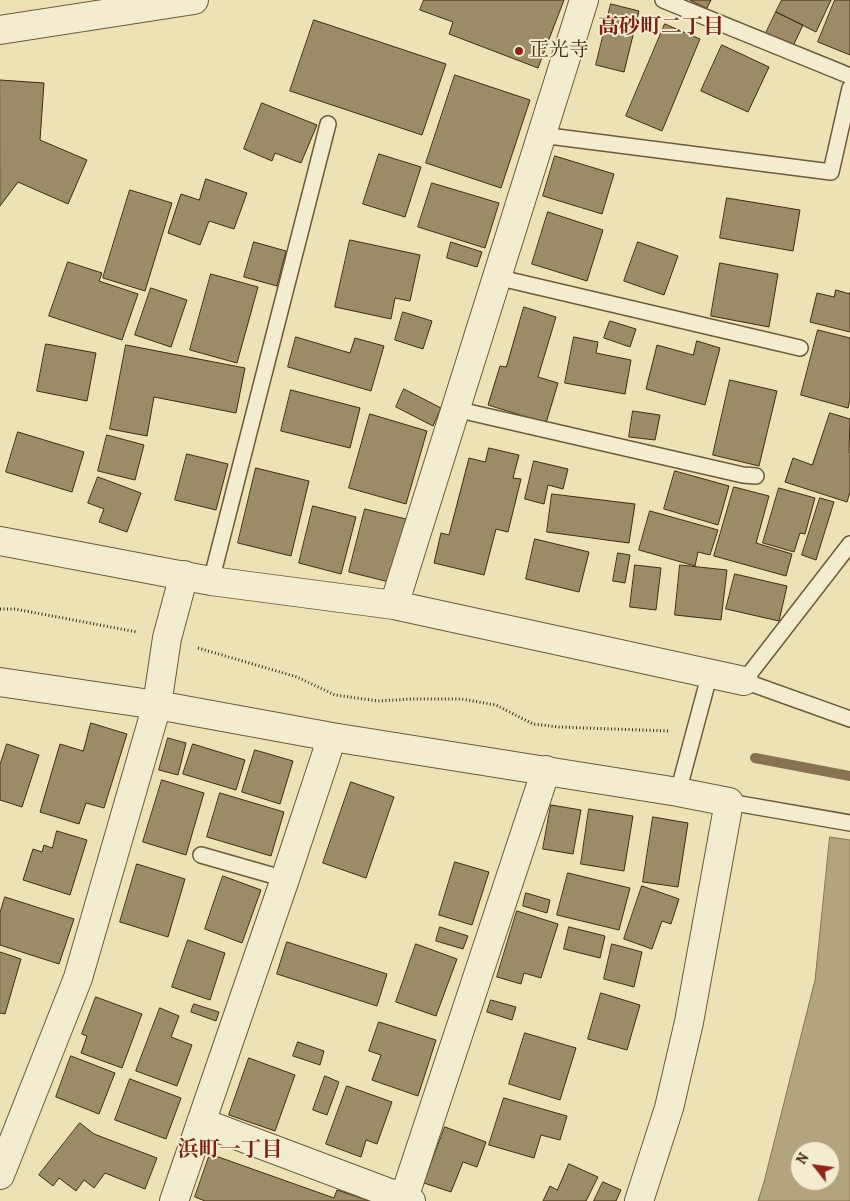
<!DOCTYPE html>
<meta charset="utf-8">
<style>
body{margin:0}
#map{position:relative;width:850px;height:1201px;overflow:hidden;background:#ede2b6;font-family:Alegreya,serif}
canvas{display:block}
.north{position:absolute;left:790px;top:1141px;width:50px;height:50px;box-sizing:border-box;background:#f3ecd0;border:1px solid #ad9f83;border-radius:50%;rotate:300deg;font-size:14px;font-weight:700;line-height:20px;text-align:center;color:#432c0f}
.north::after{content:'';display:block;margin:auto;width:18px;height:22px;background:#8f2418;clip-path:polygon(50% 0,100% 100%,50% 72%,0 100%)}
</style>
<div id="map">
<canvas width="850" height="1201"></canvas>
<div class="north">N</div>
</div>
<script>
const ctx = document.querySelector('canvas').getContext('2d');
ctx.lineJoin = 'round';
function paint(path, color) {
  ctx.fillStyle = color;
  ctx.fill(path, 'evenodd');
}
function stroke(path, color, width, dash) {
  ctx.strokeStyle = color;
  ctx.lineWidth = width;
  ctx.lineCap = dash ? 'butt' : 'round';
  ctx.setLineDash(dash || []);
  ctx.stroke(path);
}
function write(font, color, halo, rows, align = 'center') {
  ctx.font = font + ' Alegreya,"Noto Serif JP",serif';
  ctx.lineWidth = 4;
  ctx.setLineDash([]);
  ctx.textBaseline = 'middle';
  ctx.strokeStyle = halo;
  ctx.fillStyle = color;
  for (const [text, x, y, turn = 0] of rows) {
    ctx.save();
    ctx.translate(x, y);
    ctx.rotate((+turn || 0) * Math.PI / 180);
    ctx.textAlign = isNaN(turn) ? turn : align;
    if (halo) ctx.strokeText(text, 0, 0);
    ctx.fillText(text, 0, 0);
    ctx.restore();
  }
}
const water = new Path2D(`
 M830,837l20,3v361h-92l6,-19 51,-202zM800,1151h30v30h-30z`);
paint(water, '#b3a47d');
stroke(water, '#867451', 1);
stroke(new Path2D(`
 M755,758l95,18`), '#867451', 10);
const building = new Path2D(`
 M424,0h140l-26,68 -89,-34 4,-12 -33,-12z
 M690,0h21l-4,8z
 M782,0h49l-15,32 -40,-20z
 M835,0h15v55l-32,-13z
 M611,4l28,7 -15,61 -28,-7z
 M776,12l27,13 -10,21 -27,-13z
 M314,20l132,44 -24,71 -132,-44z
 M665,24l35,15 -38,92 -36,-15z
 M722,45l47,22 -21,45 -47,-21z
 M455,75l75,25 -29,88 -75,-25z
 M0,80l44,3 -4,57 47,20 -19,44 -50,-22 -18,24z
 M262,103l55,22 -16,38 -26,-10 -3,8 -28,-12z
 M379,154l42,13 -16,50 -42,-13z
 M555,156l59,18 -12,40 -59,-18z
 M206,179l41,14 -13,36 -25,-8 -9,24 -32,-12 13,-39 18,6z
 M432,183l67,20 -14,45 -67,-21z
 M130,190l42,13 -27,88 -42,-13z
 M727,198l73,12 -7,41 -73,-13z
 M548,212l55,18 -16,51 -55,-17z
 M350,240l70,15 -10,46 -15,-3 -4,21 -56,-12z
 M254,242l32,9 -9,35 -33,-9z
 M451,242l31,10 -5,15 -30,-9z
 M638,242l40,14 -14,39 -40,-14z
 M68,262l34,11 -3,8 39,13 -16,46 -73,-24z
 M720,263l58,11 -9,53 -58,-11z
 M211,274l47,13 -21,76 -47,-13z
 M151,288l36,12 -16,47 -36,-12z
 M836,290l14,4v-2v40l-40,-10 7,-29 17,4z
 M524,307l32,10 -18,60 20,6 -12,40 -58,-18 12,-39 6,1z
 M403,312l29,9 -9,28 -28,-9z
 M610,321l26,8 -6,18 -26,-9z
 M818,330l32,8v61l-2,9 -47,-13z
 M296,337l54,16 5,-15 29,8 -13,45 -83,-24z
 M574,337l24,5 -2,11 35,7 -6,34 -60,-11z
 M697,341l23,7 -15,57 -59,-16 11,-44 36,10z
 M46,344l50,9 -9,48 -50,-10z
 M126,345l119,23 -9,45 -82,-16 -7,39 -37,-7z
 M730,380l47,11 -18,75 -46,-11z
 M404,389l37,19 -8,18 -37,-19z
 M291,390l69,18 -10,40 -69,-17z
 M633,411l27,4 -5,25 -26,-3z
 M830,413l20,6 -1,33 1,1v39l-3,10 -62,-20 8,-24 19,7z
 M370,414l57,17 -21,73 -57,-16z
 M18,432l66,20 -12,40 -66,-20z
 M107,435l37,10 -9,35 -37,-9z
 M489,448l30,7 -6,23 8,1 -13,53 -12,-3 -12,46 -50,-12 7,-30 8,2 20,-77 16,4z
 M187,454l41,10 -12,46 -41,-10z
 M534,461l34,8 -5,20 -15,-4 -4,19 -19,-5z
 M256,468l53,13 -18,75 -53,-13z
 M675,471l54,15 -11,39 -54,-16z
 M98,477l43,16 -14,39 -28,-10 5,-13 -16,-6z
 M734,487l35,9 -13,47 36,11 -6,22 -72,-20z
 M779,488l36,10 -10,36 -5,-1 -6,19 -31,-9z
 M552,494l83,10 -6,39 -82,-11z
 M820,498l14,4 -18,58 -14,-5z
 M313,506l43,11 -15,57 -42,-11z
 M365,509l41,10 -17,63 -40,-10z
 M650,511l68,19 -8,25 -12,-3 -3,14 -56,-16z
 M535,539l54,13 -10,40 -53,-13z
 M618,553l12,2 -5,28 -12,-2z
 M635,565l26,3 -5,42 -26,-3z
 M680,565l47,5 -6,50 -46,-5z
 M735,574l52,12 -8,35 -53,-12z
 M91,723l36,11 -23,74 -18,-5 -7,21 -39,-12 20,-68 23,7z
 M168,738l18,5 -8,32 -19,-5z
 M7,744l32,11 -17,52 -22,-7v-35z
 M193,744l52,16 -9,30 -53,-16z
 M255,750l38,11 -13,43 -38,-12z
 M162,780l42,13 -18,62 -43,-13z
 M351,782l43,15 -28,81 -43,-15z
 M220,793l64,19 -13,44 -64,-19z
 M551,805l30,5 -8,44 -30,-5z
 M589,809l44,7 -9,55 -43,-7z
 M653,817l35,6 -10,64 -35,-5z
 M57,831l30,9 -17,55 -47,-15 10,-31 9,3 2,-7 8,3z
 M455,862l34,10 -17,53 -33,-10z
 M137,864l48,15 -17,58 -48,-15z
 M568,873l62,15 -11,42 -62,-15z
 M223,876l38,14 -19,53 -37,-14z
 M642,886l37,13 -8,25 -9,-3 -10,28 -28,-10z
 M526,893l24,7 -3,13 -24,-7z
 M5,897l69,22 -15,45 -59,-19v-32z
 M517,911l41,13 -17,54 -17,-5 -3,11 -24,-7z
 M440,927l28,9 -5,13 -27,-8z
 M569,927l36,9 -5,22 -36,-9z
 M188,940l37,13 -15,47 -38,-13z
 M287,942l100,32 -10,32 -100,-32z
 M416,944l41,15 -21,57 -40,-14z
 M612,944l30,8 -8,35 -30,-8z
 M0,952l21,7 -16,55 -5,-1z
 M601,993l39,12 -13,45 -39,-11z
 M96,997l46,17 -20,54 -41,-15 6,-17 -5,-2z
 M491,1000l25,7 -4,13 -25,-8z
 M194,1004l25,8 -3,9 -25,-9z
 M160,1008l19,8 -8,21 21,8 -15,41 -41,-15z
 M379,1022l57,18 -18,56 -46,-16 9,-25 -12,-4z
 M525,1033l51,15 -16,52 -51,-16z
 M298,1042l26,9 -4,14 -27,-9z
 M71,1056l44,17 -16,41 -43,-17z
 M249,1058l46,17 -20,56 -46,-16z
 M325,1076l14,6 -12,33 -14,-5z
 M130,1079l51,19 -15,41 -51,-19z
 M347,1086l45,16 -15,42 -11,-4 -5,17 -35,-13z
 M504,1098l63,18 -7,24 -19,-5 -7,23 -45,-13z
 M80,1123l14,11 63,24 -12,31 -40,-16 -11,15 -10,-8 -8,11 -17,-13 -6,8 -14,-11z
 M445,1127l41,15 -9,25 -14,-5 -12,30 -27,-9z
 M210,1154l124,44 3,-8 33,11h-165l-10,-4z
 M569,1164l29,13 -12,24h-43l7,-15 7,4z
 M603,1182l18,8 -5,11h-22z`);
paint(building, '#9b8b66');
stroke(building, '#432c0f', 1);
const lane = new Path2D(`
 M663,0l187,76
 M541,135l290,37 19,-84
 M496,277l304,71
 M455,409l288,66 13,1
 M850,544l-106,137 106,38
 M211,581l117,-457
 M678,792l32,-119
 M729,802l121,21
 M201,855l84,24`);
const street = new Path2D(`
 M0,30l194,-30
 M0,541l211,40 183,24 350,76
 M394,605l190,-605
 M0,682l157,23 175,32 346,55 51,10 -40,220 -20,86 -30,93
 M201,1122l210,79
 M0,1175l78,-197 79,-273 10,-67 17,-63
 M174,1201l111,-322 47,-142
 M403,1201l143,-431`);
stroke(lane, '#6e5a39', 18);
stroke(street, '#6e5a39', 30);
stroke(new Path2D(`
 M0,609h15l122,23
 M198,648l99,29 38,18 43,6 34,-2h49l35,6 37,19 26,3 109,4`), '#432c0f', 3, [1, 2.5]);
stroke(lane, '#f3ecd0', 15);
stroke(street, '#f3ecd0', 28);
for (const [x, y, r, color] of [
 [519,51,5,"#8f2418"]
]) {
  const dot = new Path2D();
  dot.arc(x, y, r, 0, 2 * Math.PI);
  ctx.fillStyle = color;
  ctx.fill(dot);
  stroke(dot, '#f3ecd0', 2);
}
write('20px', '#432c0f', '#f3ecd0', [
 ["正光寺",529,51]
], 'left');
write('bold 21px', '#7a1f14', '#f3ecd0', [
 ["高砂町二丁目",661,28],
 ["浜町一丁目",230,1151]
]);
</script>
